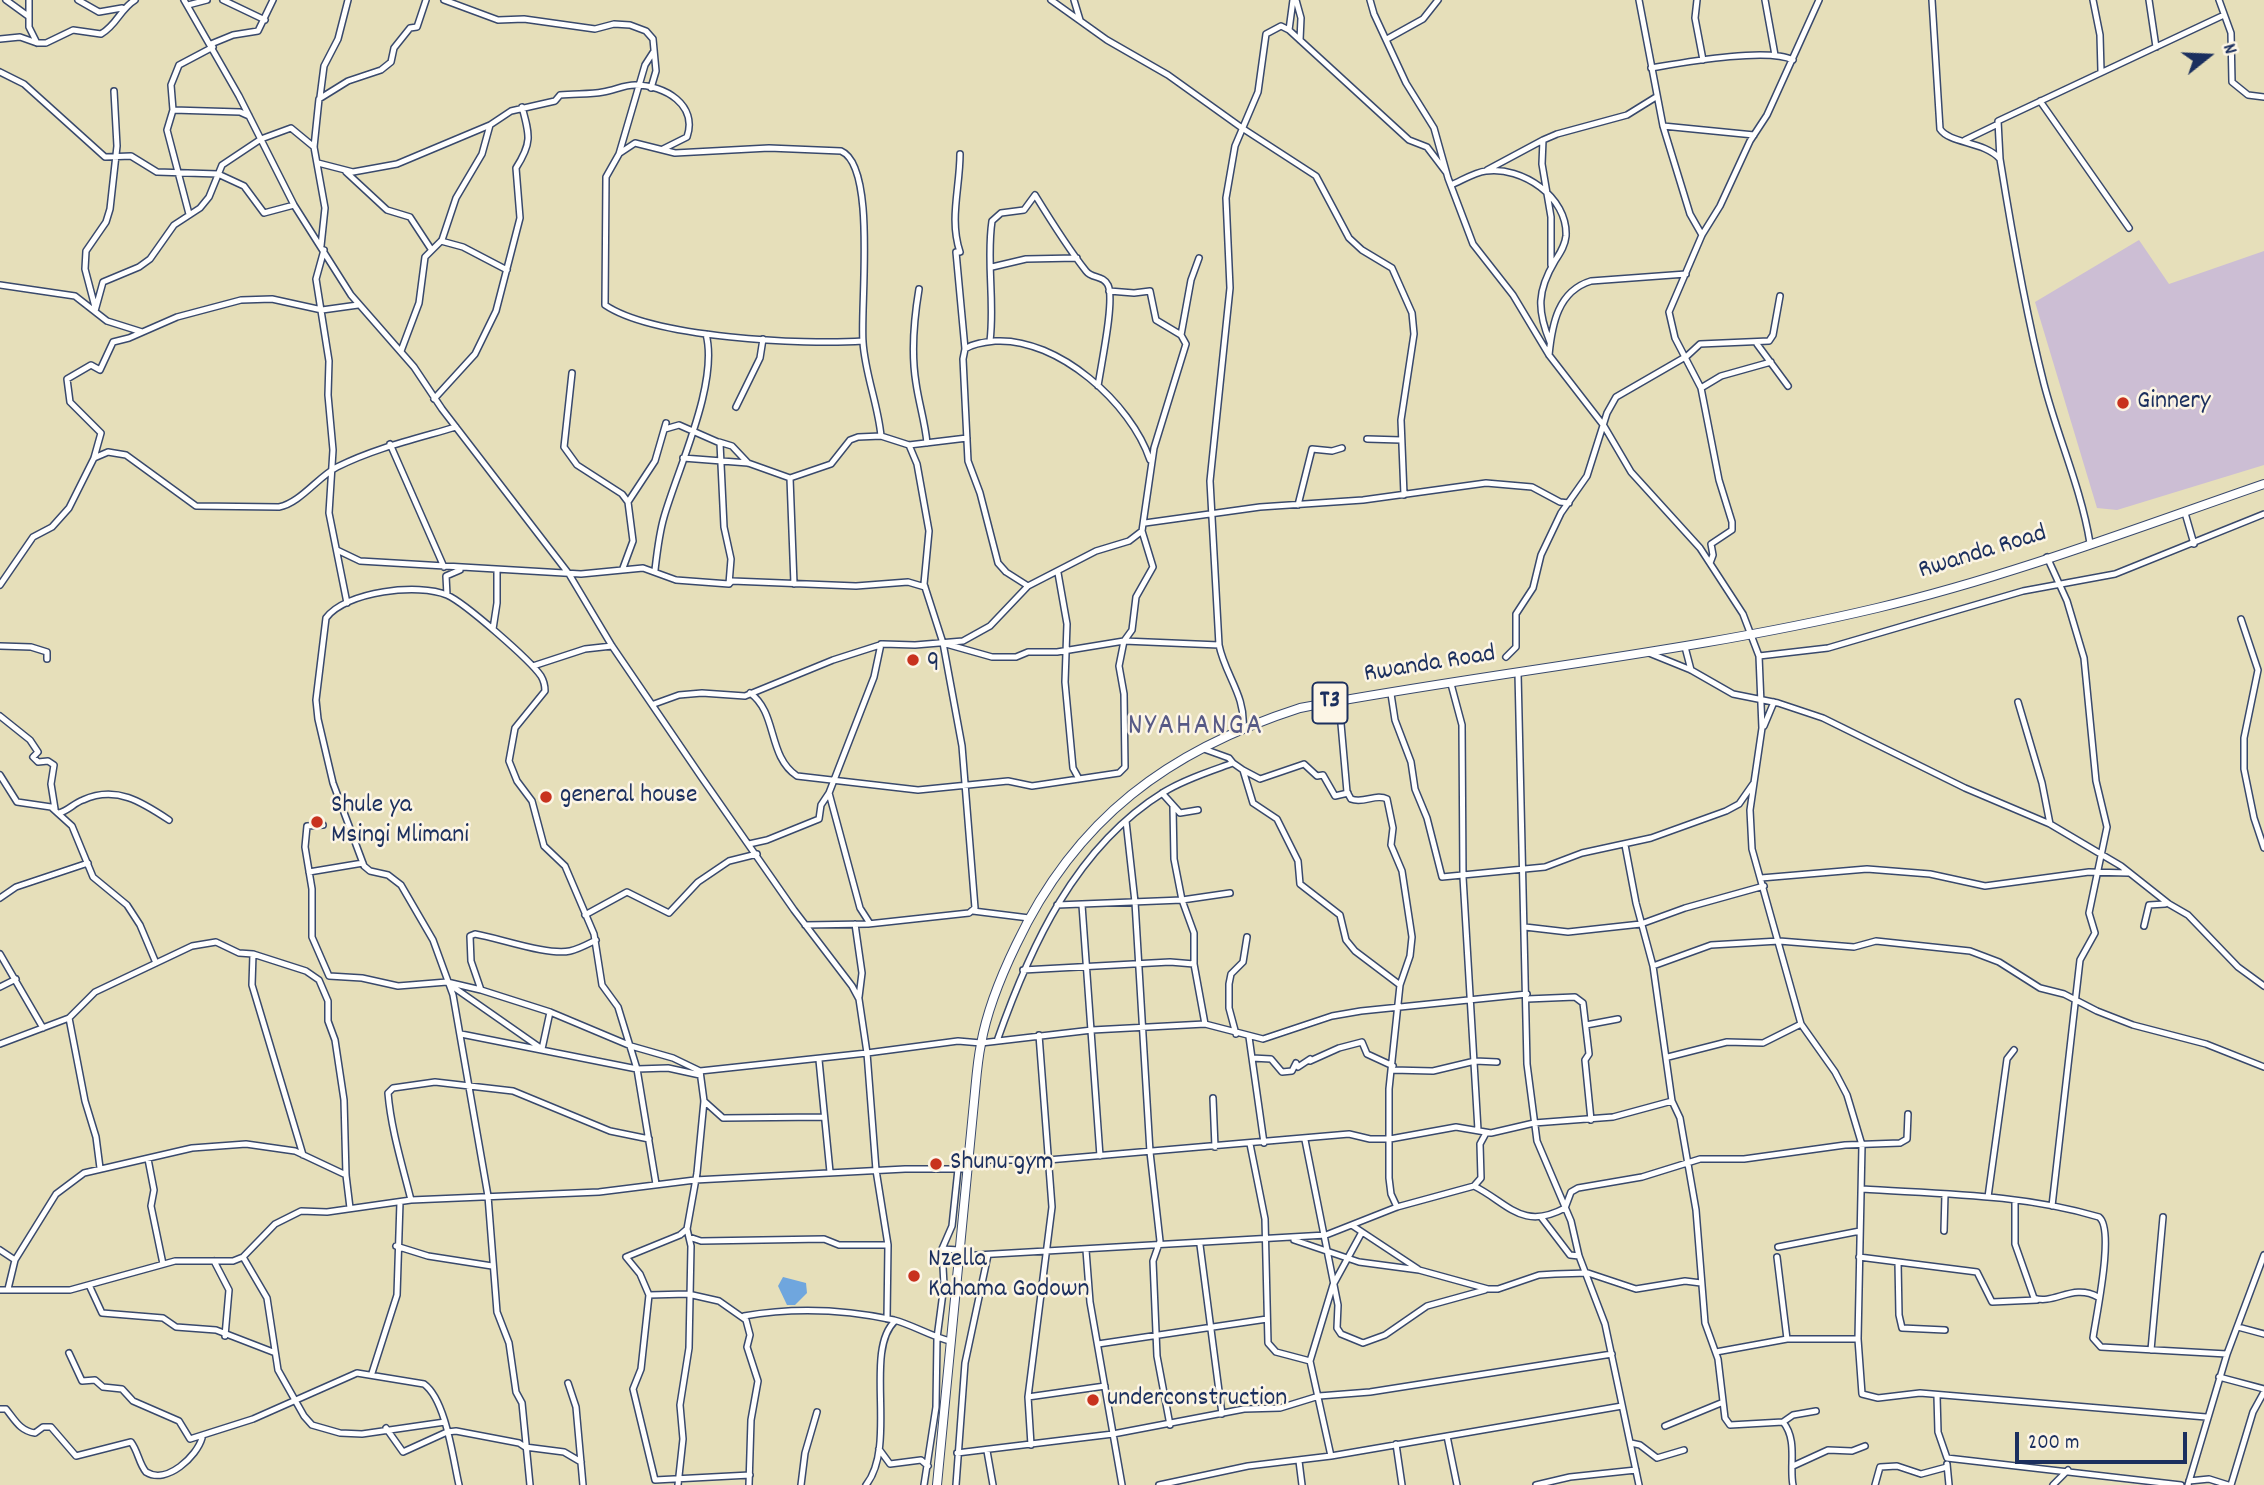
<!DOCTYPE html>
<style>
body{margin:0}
#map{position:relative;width:2264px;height:1485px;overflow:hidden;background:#e6dfba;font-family:Dekko,sans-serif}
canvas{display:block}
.north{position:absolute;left:2173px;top:21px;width:70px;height:70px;-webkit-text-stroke:5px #fcf5e5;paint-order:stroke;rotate:72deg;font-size:19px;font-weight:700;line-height:28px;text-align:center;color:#1b2f5e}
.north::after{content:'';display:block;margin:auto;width:24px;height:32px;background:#1b2f5e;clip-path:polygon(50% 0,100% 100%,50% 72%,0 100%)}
.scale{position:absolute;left:2015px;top:1432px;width:172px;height:32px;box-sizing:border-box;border:4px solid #1b2f5e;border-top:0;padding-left:9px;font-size:21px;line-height:24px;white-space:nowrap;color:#1b2f5e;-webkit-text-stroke:5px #fcf5e5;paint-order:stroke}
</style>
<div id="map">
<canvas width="2264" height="1485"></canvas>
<div class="north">N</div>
<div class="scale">200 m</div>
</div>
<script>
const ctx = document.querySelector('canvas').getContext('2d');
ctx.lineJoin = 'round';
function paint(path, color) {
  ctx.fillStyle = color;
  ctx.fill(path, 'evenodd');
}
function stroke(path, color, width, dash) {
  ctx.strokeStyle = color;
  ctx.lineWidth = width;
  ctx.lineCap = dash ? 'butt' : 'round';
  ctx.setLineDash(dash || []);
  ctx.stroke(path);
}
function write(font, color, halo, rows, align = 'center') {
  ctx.font = font + ' Dekko,sans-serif';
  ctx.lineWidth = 5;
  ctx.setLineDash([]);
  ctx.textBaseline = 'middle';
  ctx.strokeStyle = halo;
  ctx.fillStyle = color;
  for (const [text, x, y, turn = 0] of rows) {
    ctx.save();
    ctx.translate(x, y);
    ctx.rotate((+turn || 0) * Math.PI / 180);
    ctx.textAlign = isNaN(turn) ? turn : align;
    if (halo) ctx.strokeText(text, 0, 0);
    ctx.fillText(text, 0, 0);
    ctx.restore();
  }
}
paint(new Path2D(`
 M2139,240l30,44 95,-33v214l-147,45 -20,-2 -62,-206z`), '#ccbed4');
paint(new Path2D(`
 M783,1277l23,6 1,10 -12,12h-8l-9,-19z`), '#6fa6de');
const minor = new Path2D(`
 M6,0l22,16
 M29,0v27l8,16
 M78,0l21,12 23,-4
 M184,0l55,96 55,109 57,90 63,72 28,42 127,165 43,72 90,132 92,132 58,76 7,13 8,54 91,-12 23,2 111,-13 113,-6 58,15 69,-23 29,-5 166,-17
 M223,0l42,20
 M444,0l54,20 26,-1 71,10 19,-5 16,1 16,6 7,8 3,32 -5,17
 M1051,0l56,40 61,35 74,53 74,48 33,62 13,12 30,18 20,45 2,21 -13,86 3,75
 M1074,0l6,20
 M1296,0l5,18 -1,22
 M1370,0l4,14 32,69 28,45 14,50 25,66 40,51 36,60 55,71 27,46 69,76 43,66 16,42 3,72 -12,82 2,39 49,175 34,48 12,23 15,50 -4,194 4,55 16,4 42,-5 286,24
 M1639,0l24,126 27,88 12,21
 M1697,0l-2,18 8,42
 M1765,0l10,55
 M1932,0l8,129c10,15 44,12 60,30 12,75 25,151 44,225 14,54 37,104 46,159
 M2093,0l7,35 1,36
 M2149,0l7,47
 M2219,0l12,33 1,49 16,13 16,2
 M188,5l19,-5
 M1289,30l4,-30
 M0,39l20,-2 17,6h9l27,-13 28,4c16,-9 19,-25 34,-34
 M1387,39l36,-20 15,-19
 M211,44l22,-9 25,-4 15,-31
 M654,51l-9,14 -26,89 -13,23 -1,128c49,33 198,40 258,36
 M1651,68c30,-5 116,-21 142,-8
 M0,72l24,12 81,73 26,-1 26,16 61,2 26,12 20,27 30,-8
 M320,97l4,-31 14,-27 10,-39
 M2040,101l89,127
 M173,110l67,2 9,4
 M1663,126l91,9
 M1965,140l31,-15
 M620,153l15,-10 40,10 94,-5 72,3c36,15 19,154 22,191 2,32 15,62 18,94
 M960,154c0,34 -11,65 0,98h-4l9,97 -2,10 5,102 12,32 18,70 8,9 22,14
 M2000,159l-2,-38 226,-106
 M318,163l35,9 44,-8 93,-39 21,-14 44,-10 5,-6c14,-2 29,0 43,-3 12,-2 21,-7 32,-7 30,0 63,20 52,52l-24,12
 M1487,170l56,-30
 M346,172l41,38 23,7 21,32
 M1451,185c10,-4 24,-13 35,-14 36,-5 82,26 80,65 -1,10 -6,17 -11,25 -18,30 -18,49 -5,81
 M189,214l-22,-84 6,-20 -2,-25 8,-20 34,-18
 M441,241l22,6 44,23
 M321,246l4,-38 -11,-61 5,-48 29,-18 33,-11 10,-8 3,-14 16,-20 7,-1 9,-27
 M324,250l-8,29 13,82 -1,34 5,55 -4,63 18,90
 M1551,265v-48l-9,-53 1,-24 14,-6 70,-19 29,-18
 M992,267l34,-8 51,-1
 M0,285l75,11 32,25 35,11
 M919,289c-5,30 -8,64 -3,94 3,21 9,39 11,60
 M95,307l-10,-38 1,-18 20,-29 4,-13 7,-63 -3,-55
 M95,311l8,-29 36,-15 11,-8 24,-34 26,-17 9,-11 13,-32 39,-26 30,-11 23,19
 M1181,335l10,-55 8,-22
 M990,341c5,-40 -4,-80 2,-120l9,-8 23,-3 11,-15c16,26 32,52 51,76 6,8 17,4 22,14 7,15 -7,80 -10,101
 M1757,344l31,42
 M965,349c9,-6 21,-7 31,-8 62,-3 135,62 154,119
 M401,351l18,-48 6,-46 17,-17 14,-42 26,-44 8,-29
 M1549,355c3,-31 9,-64 42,-74l95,-7
 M572,373l-8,74 13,18 45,29 6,8 5,39 -10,27
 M1701,388l20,-12 50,-14
 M434,399l41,-45 21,-43 24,-93 -4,-50c16,-25 14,-32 6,-61
 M736,407l24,-49 3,-19
 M665,429l14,-4 41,18 4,84 7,32 -2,25
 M1367,439l34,1
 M719,442l13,4 16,17
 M390,444l54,123
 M94,458l14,-6 18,3 70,51 83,1c21,-4 39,-30 58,-40 38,-19 78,-28 119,-40
 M683,458l65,5 42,15 41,-14 19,-24 8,-3 23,-1 28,9 58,-7
 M790,478l4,106
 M628,502l27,-41 11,-38
 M1298,505l14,-56 20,2 10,-3
 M2185,513l9,31
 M1145,523l115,-16 103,-7 123,-17 46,4 28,15 9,1
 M337,550l23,11 221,13 62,-6 33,12 53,4 3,-3 124,5 52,-4 17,5
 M2047,557l20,44 17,57 12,123 11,46 -18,86 6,20 -15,27 -28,246
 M1710,563l3,-8 -2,-11 21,-14v-8l-13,-42 -18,-92 -26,-50 -6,-26 33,-77 18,-29 30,-65 17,-26 52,-115
 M655,570c2,-17 4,-36 9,-53 14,-49 55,-134 42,-183
 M1058,573l9,51 -2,58 8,86 6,11
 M0,585l33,-48 19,-10 17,-19 25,-50 7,-25 -31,-31 -3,-23 24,-14 9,5 13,-28 16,-4 48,-21 64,-17 31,-1 50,11 36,-5
 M447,595l-1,-19 14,-6
 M2241,619l17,51 -14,68v31l10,49 10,30
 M493,629l4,-26v-33
 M946,644l46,13h24l12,-5h29l67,-11 95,4
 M0,646l31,1 16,5v7
 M1685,647l6,23
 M1649,653l42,17 42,24 45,9 45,15 142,70 85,36 71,42 48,38 19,11 50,52 26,19
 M1759,656l69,-8 195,-57 92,-17 149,-60
 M1506,657l10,-10v-33l17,-26 8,-33 20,-42 26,-37 20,-63 9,-16 71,-41 13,-12 69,-3 4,-6 7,-39
 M533,666l52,-17 27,-3
 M1518,673l9,391 10,77 34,80 8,35 26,68 34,161
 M1451,684l11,41 1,152 15,253
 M750,693c28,20 17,63 47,83l121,14 90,-9 24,5 87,-13 6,-6 -1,-73 -5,-28 5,-25 8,-11 4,-33 17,-30 -11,-36
 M1391,694l4,26 16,42 4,27 12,29 15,59 103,-10 37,-14 69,-15 75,-27 13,-7 14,-20
 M1339,701l8,91 4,7c13,5 25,-6 36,0l6,29 -2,17 11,26 10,66 -2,19 -10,29 -11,104v89l2,16 6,13
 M2018,702l24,81 8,41
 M654,704l25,-9 23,-2 43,3 88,-36 50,-16 32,1 48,-4 27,-15 38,-40 68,-35 33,-10 13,-10 12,-83 32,-104 -5,-9 -25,-15 -6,-29 -16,2 -25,-2
 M0,716l30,24 8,12 -5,5 5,5 10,-1 6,4 -3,19 4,25
 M1764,726l10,-24
 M1243,728c3,-32 -18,-53 -24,-83l-9,-164 20,-193 -4,-90 9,-52 23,-54 8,-58 15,-8 8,4 120,110 18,7 19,25
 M1204,749l25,9 4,5
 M1243,770l17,9 44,-15 13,12 6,-1 12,21 13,-3
 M0,775l17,27 34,5 21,19 21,51 34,28 13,20 16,38
 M1162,793l18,20 18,-3
 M1173,807l1,52 8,41 12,33v31l11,60
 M59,813c9,-2 15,-10 24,-13 33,-15 59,2 86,20
 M1126,821l9,81 15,250 10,89 -7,20 4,95 13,69
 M323,825l-16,1 -2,21 7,42v48l17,39 33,2 36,8 49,-4 34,8
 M749,844l18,-4 52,-21 2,-14 8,-12
 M309,872l54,-9
 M1761,878l106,-9 63,5 55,12 104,-14 40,1
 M0,898l16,-11 72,-24
 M1057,905l125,-5 48,-7
 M1082,905l18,251
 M973,911l56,7
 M585,915l42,-23 42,21 29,-31 31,-21 28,-7
 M869,922l-9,-14 -31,-115 45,-116 7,-33
 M855,924l7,49 -3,24
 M805,925l63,-1 101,-11 6,-5 -13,-162 -19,-103 -19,-59 5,-53 -12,-67 -8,-19
 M2144,926l5,-21 16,-1
 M1525,927l43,5 73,-8 44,-16 79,-22
 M0,954l43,74
 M253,954l-1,31 51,170
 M1653,966l58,-21 68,-4 75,6 22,-6 94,10 29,11 41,26 24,6 33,17 36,14 73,19 58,23
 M1023,970l147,-8 24,2
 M449,984l93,65 8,-37 81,34 42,12 27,13 167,-18 9,117 12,75 -1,74
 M0,987l16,-8
 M1527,999l48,-2 8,6 6,51 -4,6 6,60
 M550,1012l-69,-22 -10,-29 -1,-25 5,-2c24,4 73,22 95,17 9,-2 18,-7 26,-11
 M69,1018l16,83 11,36 4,31
 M1586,1025l32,-6
 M461,1034l176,35 31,-1 32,7
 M1236,1034l-7,-26v-24l2,-10 12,-12 4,-25
 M1249,1037l15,106
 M997,1041c33,-94 78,-194 167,-249 21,-13 47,-21 69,-29l10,7 10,33 24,16 21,42 2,23 40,31 6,25 9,11 45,34
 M0,1044l69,-26 26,-26 97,-46 24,-4 23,11 14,1 53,17 13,9 9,21v20l7,19 9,60 2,75 4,33
 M1668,1057l59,-15 36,1 38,-19
 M1252,1058l19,1 11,13 10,-1 4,-8 2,4 12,-8v2l29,-13 23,-6 5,12 26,12
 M819,1060l11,112
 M1392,1070l41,1 42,-10 22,1
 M1213,1098l2,49
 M704,1101l19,17 100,-1
 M1672,1101l8,17 16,92 9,113 13,36 7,59 5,7 53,-3c15,18 6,44 10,63
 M1305,1140l33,165 -1,23 4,6 22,9 22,-8 42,-29 58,-16
 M1250,1144l15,75 3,124 8,9 34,9 21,95
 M148,1159l6,31 -3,16 12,58
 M968,1160h80l301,-26 21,5h20l66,-12 35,6 43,-10 79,-6 59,-16 -19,-135 -17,-63 -11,-58
 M1474,1186c34,17 48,45 91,22l6,-16 7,-4 64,-11 58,-18h44l101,-14 55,-2 7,-4 1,-25
 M1862,1189c79,5 160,5 237,28 16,12 -3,99 -6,121l8,9 126,7
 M1988,1197l19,-138 7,-9
 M411,1200c-9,-36 -20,-71 -23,-107l5,-5 42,-6 78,9 97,40 39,8
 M2015,1201v43l19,54c20,7 39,-15 64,-1
 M1541,1217l29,38 9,1
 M1353,1226l65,43
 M687,1229l-7,6 -54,22 14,17 9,21 39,-1 31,7 27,19 4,15 -3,12 11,34 -7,39 -2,65
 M1944,1231l1,-37
 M689,1237l12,4 123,-2 15,6h49
 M1294,1240l65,22 60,8 69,19h10l41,-14 16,-1 33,-1 48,16 49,-8 16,2
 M1200,1245l22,169
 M396,1246l32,10 64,10
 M1778,1247l82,-16
 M942,1249l17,1
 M0,1250l15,10
 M1086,1250l4,52 32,183
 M959,1256l367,-21 71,-28 77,-21 7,-8 -1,-34 6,-11
 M243,1257l24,41 11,72 26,46 8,9 28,8 22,1 83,-12
 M1777,1257l10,82
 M1859,1257l118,15 15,30 45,-2
 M214,1261l15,29 -4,46
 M1898,1262l1,53 3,13 43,2
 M89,1285l13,28 61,5 13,9 40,3 57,22
 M8,1289l7,-29 41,-66 28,-21 108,-25 54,-4 49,7 51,24
 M0,1290h70l105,-29h58l10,-4 32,-33 26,-13 26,1 84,-12 188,-8 96,-12 210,-11h62
 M649,1295l-8,74 -8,20 22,91 95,-5
 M744,1316c51,-9 99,-7 150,4 19,5 36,16 56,21
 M2238,1327l26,7
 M1098,1344l169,-25
 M2151,1350l12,-133
 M1716,1352l71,-13h71
 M69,1353l13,28 13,-1 8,7 19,2 11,12 46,20 11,18 63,-20 104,-46 67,11c22,16 29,75 35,101
 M1310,1361l23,-76 29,-53
 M372,1373l25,-78 3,-93
 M2219,1377l45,12
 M568,1383l8,24 7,78
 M1937,1396l1,36 9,26 234,27
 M1028,1397l77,-11
 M0,1409h6c9,11 14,22 29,24l8,-6h8l25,29 55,-14c7,9 8,22 15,30 21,13 51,-16 56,-34
 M1783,1422l10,-7 23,-4
 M1665,1426l56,-23
 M386,1428l17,24 44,-20 9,-1 63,12 6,4 39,5 17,10
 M1447,1436l10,49
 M1631,1443l9,2 17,13 27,-8
 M1396,1444l6,41
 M1031,1445l-3,-48 24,-190 -13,-172
 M879,1449l11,15 31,-4 7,6
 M987,1451l6,34
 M957,1453l156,-19 131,-25 36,-1 39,-12 51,-4 242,-38
 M1299,1461l3,24
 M1947,1464l2,21
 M1793,1466l35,-16 24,1 13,-5
 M2189,1481l20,-2 19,6
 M530,1485l-8,-82 -6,-11 -7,-49 -12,-31 -9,-116 -35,-201 -20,-55 -32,-55 -13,-10 -18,-4 -6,-5 -31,-83 -15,-64 -2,-19 10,-82c20,-27 93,-35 121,-23 18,8 83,65 94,81 3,5 4,9 4,15l-30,37 -6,33 8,20 15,20 12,45 21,20 29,68 8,51 16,22 19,62 19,115
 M678,1485l5,-46 -3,-34 9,-57 2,-102 -4,-17 10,-56 7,-72 -4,-30
 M801,1485l4,-32 12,-41
 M866,1485c32,-40 -3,-134 29,-164
 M924,1485l12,-78 1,-69 7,-53 -2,-36 10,-23 6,-57
 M956,1485l9,-122 23,-108
 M1159,1485l89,-19 83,-10 291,-50
 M1536,1485l34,-8 66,-7
 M1875,1485l5,-18 17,-1 24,8 26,-7
 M2053,1485l15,-15
 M2188,1485l39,-131 37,-99
 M2231,1485l22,-73 11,-20`);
const highway = new Path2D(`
 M937,1485l37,-383c2,-19 3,-39 7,-58 6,-34 20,-68 35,-99 60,-127 153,-195 284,-237 192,-36 387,-55 577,-100 131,-31 260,-80 387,-124`);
stroke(minor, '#39496c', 8);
stroke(highway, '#39496c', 10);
stroke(minor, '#fff', 5);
stroke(highway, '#fff', 8);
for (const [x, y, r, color] of [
 [2123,403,7,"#c8321e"],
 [913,660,7,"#c8321e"],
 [546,797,7,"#c8321e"],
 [317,822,7,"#c8321e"],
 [936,1164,7,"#c8321e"],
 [914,1276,7,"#c8321e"],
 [1093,1400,7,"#c8321e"]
]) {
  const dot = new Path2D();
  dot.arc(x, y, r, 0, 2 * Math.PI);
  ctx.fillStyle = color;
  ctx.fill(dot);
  stroke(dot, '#fcf5e5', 2.5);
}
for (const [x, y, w] of [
 [1330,703,35]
]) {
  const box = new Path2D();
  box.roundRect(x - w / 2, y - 20.5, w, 41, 5);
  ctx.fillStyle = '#fcf5e5';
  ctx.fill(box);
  stroke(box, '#1b2f5e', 2);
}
write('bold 24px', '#1b2f5e', null, [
 ["T3",1330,703]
]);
write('26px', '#1b2f5e', '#fcf5e5', [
 ["Ginnery",2137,403],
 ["q",927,660],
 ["general house",560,797],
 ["Shule ya",331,807],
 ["Msingi Mlimani",331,837],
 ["Shunu gym",950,1164],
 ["Nzella",928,1261],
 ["Kahama Godown",928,1291],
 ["underconstruction",1107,1400]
], 'left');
write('26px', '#1b2f5e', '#fcf5e5', [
 ["Rwanda Road",1983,554,-17],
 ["Rwanda Road",1430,666,-9]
]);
ctx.letterSpacing = '2px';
write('30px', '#575a86', '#fcf5e5', [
 ["NYAHANGA",1196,729]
]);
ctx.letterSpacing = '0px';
</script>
